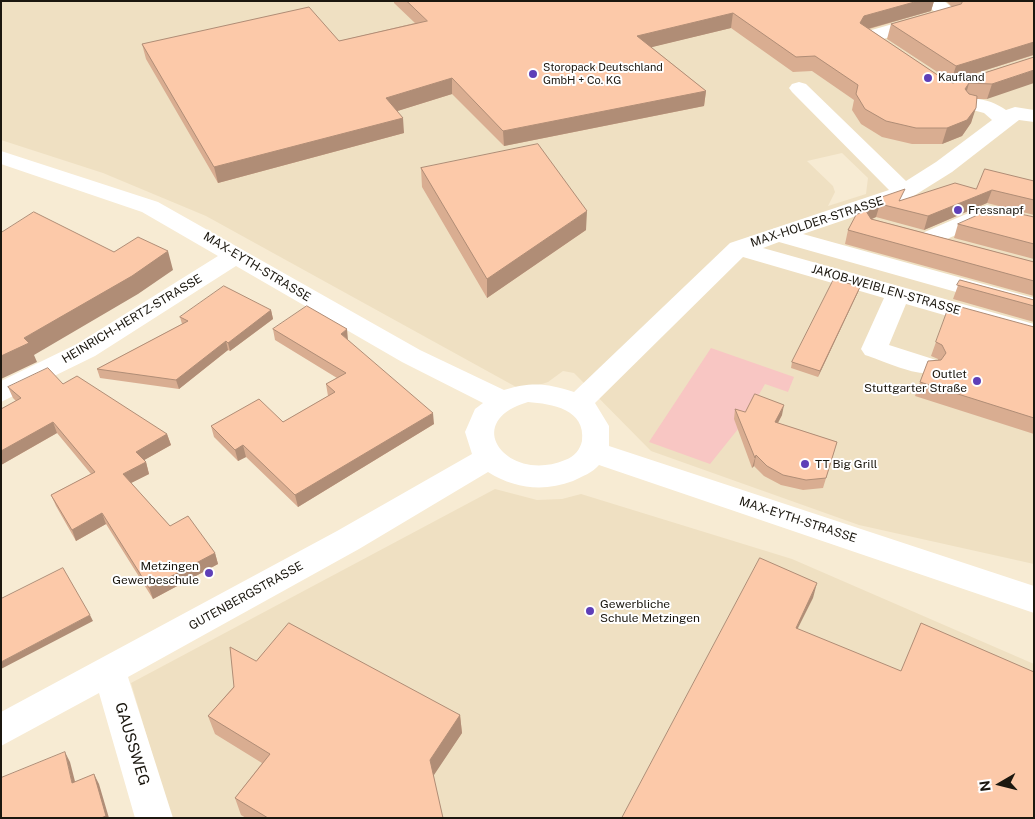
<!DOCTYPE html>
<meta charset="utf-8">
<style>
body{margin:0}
#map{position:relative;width:1035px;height:819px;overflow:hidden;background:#f7ebd3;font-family:"Public Sans",sans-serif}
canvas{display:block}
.frame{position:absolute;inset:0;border:2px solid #1b170f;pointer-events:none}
.north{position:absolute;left:975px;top:759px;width:50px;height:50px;-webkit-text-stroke:4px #fff;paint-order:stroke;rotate:262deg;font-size:14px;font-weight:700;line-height:20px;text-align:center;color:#1b170f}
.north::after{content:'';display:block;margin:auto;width:18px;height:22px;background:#1b170f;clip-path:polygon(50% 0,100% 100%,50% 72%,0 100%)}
</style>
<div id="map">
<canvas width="1035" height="819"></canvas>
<div class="frame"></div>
<div class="north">N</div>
</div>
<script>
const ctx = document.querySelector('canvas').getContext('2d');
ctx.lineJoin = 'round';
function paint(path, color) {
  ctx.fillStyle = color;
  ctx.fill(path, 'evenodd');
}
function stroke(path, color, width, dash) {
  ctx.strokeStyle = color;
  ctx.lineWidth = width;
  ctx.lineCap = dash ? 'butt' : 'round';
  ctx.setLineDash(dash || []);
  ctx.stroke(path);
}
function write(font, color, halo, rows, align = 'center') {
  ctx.font = font + ' "Public Sans",sans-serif';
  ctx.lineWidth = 4;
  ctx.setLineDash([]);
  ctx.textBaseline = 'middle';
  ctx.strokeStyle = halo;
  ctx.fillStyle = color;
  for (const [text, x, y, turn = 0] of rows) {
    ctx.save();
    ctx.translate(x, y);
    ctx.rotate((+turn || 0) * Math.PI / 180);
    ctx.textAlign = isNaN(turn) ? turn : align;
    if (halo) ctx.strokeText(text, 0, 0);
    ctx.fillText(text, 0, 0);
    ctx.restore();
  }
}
paint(new Path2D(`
 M1,1h1033v563l-175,-39 -208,-74 -77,-78 -11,-2 -15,11 -15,5 -15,1 -312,-172 -103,-43 -102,-33zM842,153l26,25 -2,16 -38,12 7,-14 -2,-6 -26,-25z
 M495,489l42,11 25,-1 19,-5 211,65 242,105v154h-863l-40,-135z`), '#efe0c2');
paint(new Path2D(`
 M711,348l83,29 -6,15 -23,-8 -23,40 -32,40 -61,-22z`), '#f8c6c3');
paint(new Path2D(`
 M922,1h22l15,12 -3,4 -73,22 19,14 -3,4c-13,3 -33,-9 -40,-20l2,-4 74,-21z
 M799,82l7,2 100,97 30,-19 56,-42 -8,-7 -19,-5 -3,-4 3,-4c13,-4 30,2 41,10l9,-3 19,3v12l-15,-2 -67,52 -40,25 -109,37 231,64v16l-255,-72 -16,6 271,76v17l-128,-37 -17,41 47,15 4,6 -4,6c-18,6 -52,-11 -71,-17l-4,-6 23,-51 -141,-41 -148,146 14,23v20l425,140v27l-435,-148c-7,8 -16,11 -26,16 -29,11 -58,8 -85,-9l-129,77 -231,128 45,141h-38l-36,-125 -98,53v-34l336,-181 135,-77 -7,-22 10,-23 8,-6 -81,-41 -166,-96 -141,90 -94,46v-21l76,-37 141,-88 -76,-44 -141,-48v-13l157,51 262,148 84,40c27,-8 42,-7 70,2l156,-149 159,-53 -97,-98 -3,-4 3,-4zM528,402c24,2 58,7 54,39 -2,9 -8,16 -17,19 -57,24 -106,-38 -37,-58z
 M987,205l47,12v14l-45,-11 -53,24 -8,2 -8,-2 -4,-5 4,-5z`), '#fff');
paint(new Path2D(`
 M394,1h540l-3,10 -62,18 76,51 8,3 81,-26 -47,42h-10l-6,24 -9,13 -20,8h-30l-30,-7 -21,-13 -9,-14 2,-10 -42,-29 -19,1 -62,-44 -80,19 55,44 -2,15 -200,40 -52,-52 -55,17 7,22 -186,50 -72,-124 -4,-15 197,-3 76,-18 -21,-20z
 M946,1h88v54l-83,26 -64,-42 4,-15 61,-17z
 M421,168l165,62 -99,68 -65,-111z
 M1034,181v34l-47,-12 -63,27 -48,-13 -4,2 162,43v34l-189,-52 3,-14 19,-17 1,-4 5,-9h29z
 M1034,217v42l-80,-21 4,-14z
 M960,280l74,20v22l-81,-23z
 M860,287l-2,5 -40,85 -27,-9 1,-6z
 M271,310l2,9 -43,32 -2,-1 -49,39 -79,-11 -3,-9 85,-45 -2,-7z
 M1034,327v107l-119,-38 5,-14 18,-22v-1l-7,-3 5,-14z
 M273,329l75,11 86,84 -136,83 -52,-50 -8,4 -24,-24 -3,-11 72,-4 45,-26 -2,-12 11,-6 -62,-38z
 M63,384l104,50 4,11 -27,15 2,2 3,12 -18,9 39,43 45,27 3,11 -65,35 -47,-75 -30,17 -20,-35 -5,-11 40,-21 -34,-41 -56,32v-56l15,-8 -3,-3 -5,-11z
 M735,409l10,3 37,3 -4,8 59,19 -14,46 -20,2 -22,-5 -17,-9 -10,-10 -2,2 -18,-49z
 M256,661l204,54 2,18 -29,42 10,43h-197l-5,-3 -6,-17 27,-35 -47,-29 -7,-18z`), '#d9ad91');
paint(new Path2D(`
 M918,1h16l-3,10 -71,20v-8l4,-7z
 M733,13l-2,15 -95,23 1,-15z
 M1034,42l-1,13 -82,26 5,-15z
 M1034,70v13l-47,16 5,-15z
 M452,78v16l-64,20 -2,-16z
 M969,83l-4,15v-9z
 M706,91l-2,15 -200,40 -1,-15z
 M976,108l-5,15 -9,13 -20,8 5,-16z
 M403,118l1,15 -186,50 -4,-16z
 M992,190l-5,13 -63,27 4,-14z
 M880,204l-4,13 -11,5 3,-13z
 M587,211l-1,19 -99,68v-19z
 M168,251l5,19 -35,24 -104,61 3,7 -36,17v-23l23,-18z
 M860,287l-2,5 -40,85 2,-6z
 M271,310l2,9 -43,32 -2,-8z
 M347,329l1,11 -7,-6z
 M226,341l2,9 -49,39 -3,-9z
 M784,405l-2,10 -9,17 2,-10z
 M433,413l1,11 -136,83 -3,-12z
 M53,422l4,11 -56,32v-14z
 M167,434l4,11 -32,18 -3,-11z
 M243,445l3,12 -8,4 -3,-11z
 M756,455l-2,11 -2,2 3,-10z
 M146,462l3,12 -22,11 -4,-11z
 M102,513l4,11 -30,17 -4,-11z
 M215,553l3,11 -65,35 -4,-11z
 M817,583l-4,15 -22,44 5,-14z
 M90,615l3,6 -92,48v-7z
 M460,715l2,18 -30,45 -2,-18z
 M65,752l5,10 8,31 -6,-10z
 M94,774l5,10 10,34h-8z`), '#b08d76');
const building = new Path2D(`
 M407,1h511l-54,15 -4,7 85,57 8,3 81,-26v13l-42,14 -23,-1 -4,6 4,5 8,2 -1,12 -9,12 -20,8h-31l-30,-7 -21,-12 -9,-15 2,-9 -43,-29 -19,1 -63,-44 -96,23 69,55 -203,40 -51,-53 -66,20 17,20 -189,49 -72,-123 167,-37 30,34 88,-20z
 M963,1h71v41l-78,24 -65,-42 70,-20z
 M538,144l49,67 -100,68 -66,-111z
 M985,169l49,12v19l-42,-10 -64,26 -48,-12 -12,5 5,-9 32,-11 -6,12 56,-18 21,6z
 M994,208l40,9v27l-76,-20z
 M866,211l5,8 163,43v19l-186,-51 8,-15z
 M34,212l80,40 24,-15 30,14 -36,25 -108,62 5,5 -28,13v-123z
 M834,279l26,8 -40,84 -28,-9z
 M960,280l74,20v6l-77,-21z
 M224,286l47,24 -43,33 -2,-2 -50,39 -79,-11 91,-48 -8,-4z
 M950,304l84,23v91l-114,-36 8,-21 13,-1 5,-7 -4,-8 -6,-3z
 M307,306l40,23 -6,5 92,79 -138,82 -52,-50 -8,5 -24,-24 48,-27 24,23 52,-30 -9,-8 20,-11 -73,-44z
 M48,368l15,16 14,-8 90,58 -31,18 10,10 -23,12 47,52 18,-10 27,37 -66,35 -47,-75 -30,17 -21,-35 44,-23 -42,-50 -52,29v-42l20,-11 -13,-11z
 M755,394l29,11 -9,17 62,20 -11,36 -20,2 -23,-5 -16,-9 -11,-11 -1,3 -20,-49 10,3z
 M760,558l57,25 -21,45 105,43 20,-48 113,49v146h-412z
 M63,568l27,47 -89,47v-63z
 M289,623l171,92 -30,45 13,58h-175l-33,-20 35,-44 -62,-38 26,-29 -4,-40 26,14z
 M65,752l7,31 22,-9 12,42 -5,2h-100v-40z`);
paint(building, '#fcc9a9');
stroke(building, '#b08d76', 1);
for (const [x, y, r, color] of [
 [533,74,5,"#5e3fb8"],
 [928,78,5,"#5e3fb8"],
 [958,210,5,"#5e3fb8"],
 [977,381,5,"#5e3fb8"],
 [805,464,5,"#5e3fb8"],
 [209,573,5,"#5e3fb8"],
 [590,611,5,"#5e3fb8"]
]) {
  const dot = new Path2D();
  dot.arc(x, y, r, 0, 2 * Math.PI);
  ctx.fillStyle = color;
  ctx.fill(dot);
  stroke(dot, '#fff', 2);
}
write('11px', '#1b170f', '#fff', [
 ["Storopack Deutschland",543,68],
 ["GmbH + Co. KG",543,81],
 ["Kaufland",938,78]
], 'left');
write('12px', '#1b170f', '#fff', [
 ["Fressnapf",968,210],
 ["Outlet",967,374,"right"],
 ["Stuttgarter Straße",967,388,"right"],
 ["TT Big Grill",815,464],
 ["Metzingen",199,566,"right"],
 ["Gewerbeschule",199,580,"right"],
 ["Gewerbliche",600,604],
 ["Schule Metzingen",600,618]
], 'left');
write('12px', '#1b170f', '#fff', [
 ["MAX-HOLDER-STRASSE",817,222,-18],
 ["MAX-EYTH-STRASSE",257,267,31],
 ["JAKOB-WEIBLEN-STRASSE",886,290,16],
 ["HEINRICH-HERTZ-STRASSE",132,319,-31],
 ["MAX-EYTH-STRASSE",798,520,18],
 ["GUTENBERGSTRASSE",246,596,-29]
]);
write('15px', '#1b170f', '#fff', [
 ["GAUSSWEG",132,744,73]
]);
</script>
